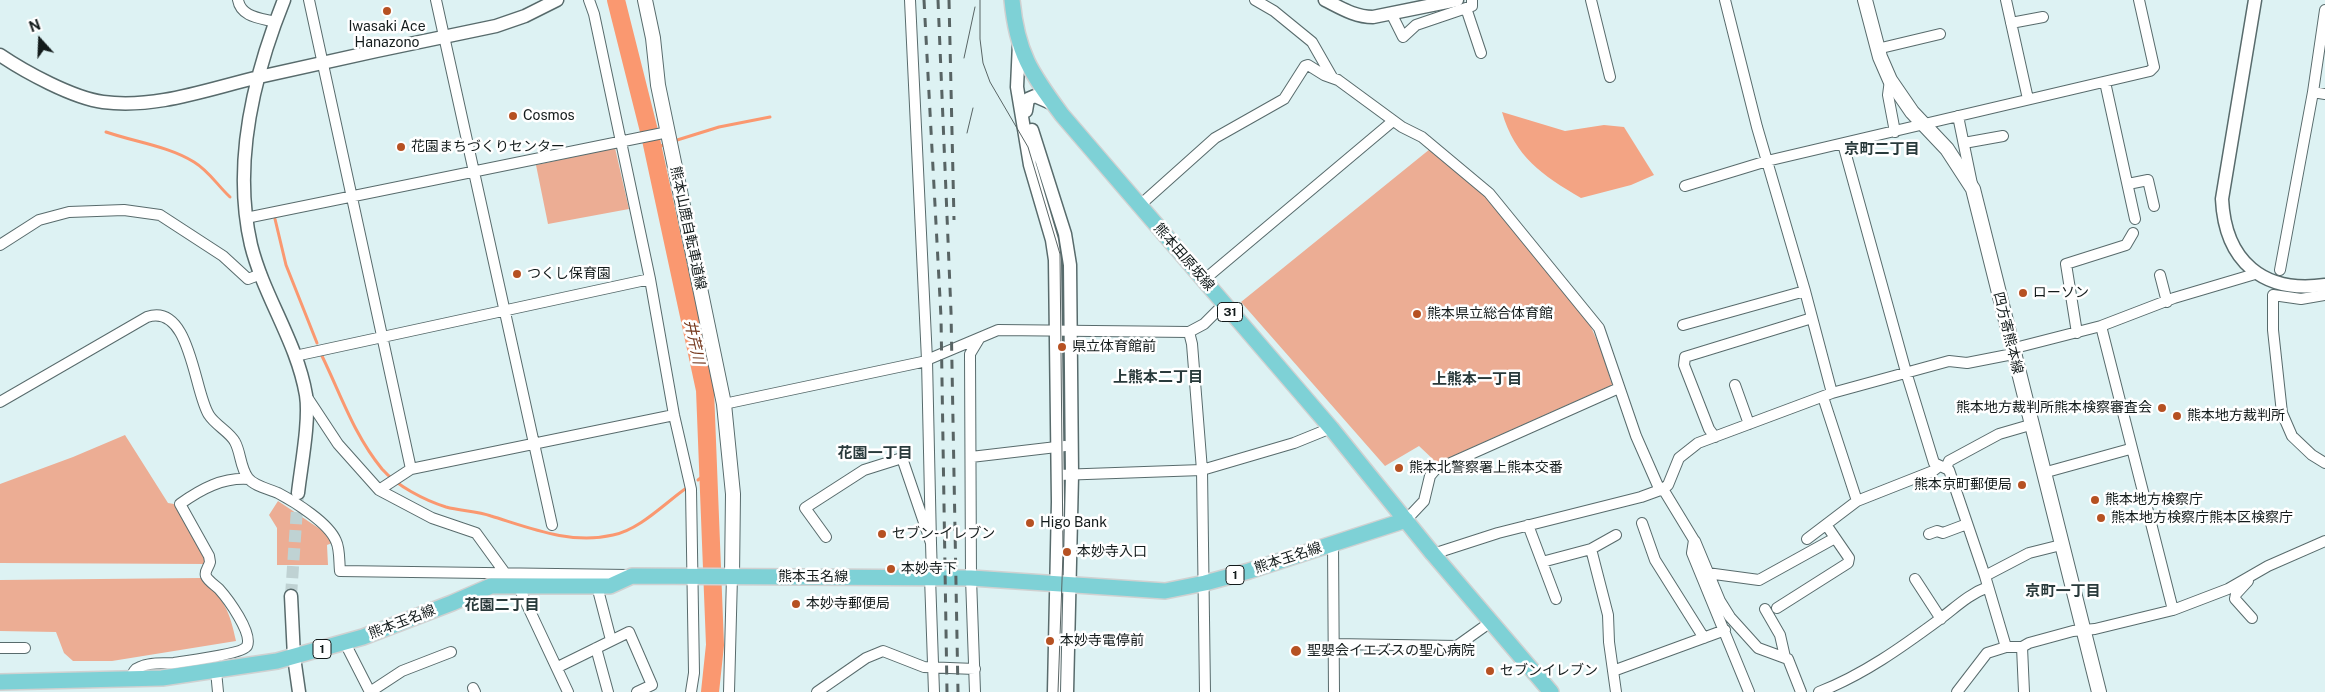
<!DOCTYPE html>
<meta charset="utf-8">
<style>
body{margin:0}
#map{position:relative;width:2325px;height:692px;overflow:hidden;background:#ddf2f3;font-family:"Public Sans",sans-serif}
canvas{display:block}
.north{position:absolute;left:15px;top:15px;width:50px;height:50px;-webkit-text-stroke:4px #fff;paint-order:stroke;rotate:340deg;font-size:14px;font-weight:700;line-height:20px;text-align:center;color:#131b1b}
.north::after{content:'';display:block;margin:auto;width:18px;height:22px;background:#131b1b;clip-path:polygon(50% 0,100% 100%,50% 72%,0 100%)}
</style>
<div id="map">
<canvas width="2325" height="692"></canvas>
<div class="north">N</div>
</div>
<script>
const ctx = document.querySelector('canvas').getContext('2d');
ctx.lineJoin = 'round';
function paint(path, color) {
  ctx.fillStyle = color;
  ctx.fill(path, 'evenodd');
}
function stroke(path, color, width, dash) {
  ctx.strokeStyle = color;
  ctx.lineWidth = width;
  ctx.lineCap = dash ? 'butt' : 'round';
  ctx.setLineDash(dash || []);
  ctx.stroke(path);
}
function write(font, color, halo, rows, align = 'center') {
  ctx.font = font + ' "Public Sans","Noto Sans JP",sans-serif';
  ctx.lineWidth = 5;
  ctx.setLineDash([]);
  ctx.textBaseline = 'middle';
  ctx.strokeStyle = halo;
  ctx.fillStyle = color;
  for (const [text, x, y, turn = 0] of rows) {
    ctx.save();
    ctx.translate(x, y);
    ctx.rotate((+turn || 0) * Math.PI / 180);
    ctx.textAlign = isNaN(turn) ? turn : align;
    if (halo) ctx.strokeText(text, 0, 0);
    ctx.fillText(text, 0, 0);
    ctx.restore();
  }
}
paint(new Path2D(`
 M615,148l14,61 -81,15 -12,-59z
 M1430,149l57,49 103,127 14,31 7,26 4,-1 -3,4 -175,78 -18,-17 -34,20 -144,-164z
 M125,435l43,68 6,1 32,49 1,11 -207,-1v-79l73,-27z
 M278,501l51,34 3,8 -5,2 1,20h-51v-37l-8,-13z
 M201,578c23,20 29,34 35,63l-124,20h-39l-9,-8 -8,-21 -56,-1v-51z`), '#ecad94');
paint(new Path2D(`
 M1502,112l63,19 39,-6 20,2 30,48 -23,10 -50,13c-39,-23 -66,-41 -79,-86z`), '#f3a484');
stroke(new Path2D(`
 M106,132c29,10 62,14 88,30 15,9 23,23 36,35
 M674,141l45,-14 51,-10
 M653,149l13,-5
 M275,219l11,46 31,78
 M322,356c19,39 32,79 60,113 15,17 42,31 64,38 15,4 31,4 45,9 39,12 80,29 122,19 26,-5 51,-31 72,-46
 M698,480l10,-8`), '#fa9870', 3);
stroke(new Path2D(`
 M616,0l34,135 55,255 10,255 -5,47`), '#fa9870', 18);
stroke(new Path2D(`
 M291,596l7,-102`), '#bfd2d3', 12, [12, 6]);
const minor = new Path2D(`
 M238,0c3,17 22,18 37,22
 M309,0l102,469
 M436,0l116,525
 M589,0l5,14 56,265 24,136 17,74 3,184 -3,19
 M910,0l17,360 4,183
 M1255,0l19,11 38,31 20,35
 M1591,0l19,77
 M1725,0l32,127 48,164 27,102
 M2006,0l22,99
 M1466,8l15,45
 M1392,15l11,22 13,-12 56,-19v-6
 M2011,23l32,-6
 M1877,49l63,-15
 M1890,80l-2,15 7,37
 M2105,82l30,137
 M2313,92l12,2
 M1958,116l14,68
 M1964,143l39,-7
 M1843,144l63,228 28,91 15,7 36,106 21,71
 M2128,184l20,-4 6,26
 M1685,186l82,-25 383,-90 4,-4 -15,-67
 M1139,206l76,-68 69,-39 21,-33 3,-1 16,10 14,5 64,47 20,10 67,56 110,135 37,108 22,50 5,3 31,51 -2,13 57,139
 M246,218l422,-86
 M0,245l39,-25 30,-8 55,-2 36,5 63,41 25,23 13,-5
 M2280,270l33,-178 12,-82
 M2160,275l7,27
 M1205,279l188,-158
 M2325,295l-24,4 -28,-4v35l9,83 10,23 20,19 13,8
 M1683,325l122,-34
 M2101,326l72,284
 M2077,333l-11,-69 60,-19 7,-12
 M2011,349l90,-23 73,-28 81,-24
 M295,356l355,-77
 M1735,385l14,39
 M307,397l31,47 41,46 53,28 44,15 29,40
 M1823,397l34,104
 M0,402l147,-85c44,-15 47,76 62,98 6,10 21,17 26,27 6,11 5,25 13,36 6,8 21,11 30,15 17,9 51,30 58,48 4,8 3,21 4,30l288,4
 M724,404l198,-42 76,-32 191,2
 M1715,437l-6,-8 -25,-64 1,-8 127,-39
 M971,457l94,-11
 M1946,468l3,-7 50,-27 31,-9
 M2043,473l87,-24
 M1058,475l144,-5 92,-27 37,-15
 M379,490l32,-21 263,-54
 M1406,520l18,-19 6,-25 5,-6 184,-82
 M1642,523l13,37 49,78
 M1528,525l28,74
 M1929,534l8,-3 6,2 24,-9
 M826,537l-21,-29 59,-38 38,-12 29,85 1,34
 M1807,539l50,-38 76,-30 5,-4
 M1695,541l25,60 10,16 28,31 30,11 13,33
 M1333,543l1,149
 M1591,549l17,66 1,27 7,50
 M1433,554l65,-21 143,-36 22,-8 5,-4 11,-27 19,-15 134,-50 117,-32 18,2 46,-9
 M1542,562l49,-13 25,-14
 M1707,573l52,7 76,-42
 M1985,576l44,-23 32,-8
 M930,577l4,115
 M1915,579l26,40
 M2248,581l-12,13 -1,5 17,19
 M520,586l1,6 47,100
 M597,586l14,54
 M1777,608l71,-45 1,-5 -22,-32
 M1765,609l15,26 5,22
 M345,643l25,49
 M1334,644l123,2 35,-25
 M2022,647l2,45
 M0,648h25
 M596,648l12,44
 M558,667l71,-35 23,53 -15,7
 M216,671l2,21
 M1613,671l112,-41
 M131,678c2,-5 3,-9 9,-11 9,-5 23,-3 34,-4 11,-2 69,-9 73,-17 6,-13 -19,-47 -28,-57 -4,-4 -11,-8 -13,-13 -2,-5 3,-9 4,-14l-1,-6 -29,-52c21,-15 43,-27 69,-25
 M473,688l2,4
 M370,692l32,-21 49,-19
 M729,692l3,-116
 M817,692l49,-34 17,-7 41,16 51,2
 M975,692l-4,-114 -1,-224 9,-15
 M1205,692l-3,-222 -10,-126 -3,-12 15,-8 20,-20
 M1819,692c44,-17 83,-45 121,-73 16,-12 29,-25 48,-32
 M1957,692l30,-39 19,-6h16l7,-4 44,-12 22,-2 78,-19 55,-21 40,-23 57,-25`);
const tertiary = new Path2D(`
 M284,0c-31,77 -52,163 -33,245 13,52 46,97 55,150 4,26 -5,71 -8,98
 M1325,0c16,8 30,17 48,17l84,-17
 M2255,0l-33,199c3,62 41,95 103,86
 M1019,43l-2,44 13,78 22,75 3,20 3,242 -4,190
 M0,55c25,17 73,43 103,47 53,7 105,-13 156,-25 79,-18 158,-35 237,-51l29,-10 32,-16
 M1026,111l2,-12 7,-3 18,8
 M1032,130l33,104 5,31 2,210 -5,217
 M291,596l3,61 5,35`);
const secondary = new Path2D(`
 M645,0l8,38 5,47 66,319 9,90 -1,82
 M1865,0l15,57 10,23 22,32 35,37 26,40 126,503`);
const primary = new Path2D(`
 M1012,0c5,53 19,73 50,115l269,313 102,126 118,138
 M0,682l162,-4 115,-17 86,-24 89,-34 39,-17h119l22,-10 339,2 194,13 40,-8 44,-12 157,-51`);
stroke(minor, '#586b6c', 12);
stroke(tertiary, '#586b6c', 15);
stroke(secondary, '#586b6c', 16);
stroke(primary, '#d0d1d1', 18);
stroke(minor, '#fff', 10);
stroke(tertiary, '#fff', 12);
stroke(secondary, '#fff', 14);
stroke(primary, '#7ed1d6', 15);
stroke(new Path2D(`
 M980,0v39l3,24 7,19 38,65 32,107 3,299 -5,139
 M964,58l11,-51
 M967,133l6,-25`), '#586464', 1);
stroke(new Path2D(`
 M924,0l17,317 6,375
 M938,0l13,312 7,380
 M949,0l5,220`), '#586464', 3, [9, 9]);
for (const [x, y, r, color] of [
 [387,11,5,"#b65122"],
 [513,116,5,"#b65122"],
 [401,147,5,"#b65122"],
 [517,274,5,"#b65122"],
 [2023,293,5,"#b65122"],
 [1417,314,5,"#b65122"],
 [1062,347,5,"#b65122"],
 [2162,408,5,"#b65122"],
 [2177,416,5,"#b65122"],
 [1399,468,5,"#b65122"],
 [2022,485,5,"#b65122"],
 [2095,500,5,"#b65122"],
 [2101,518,5,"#b65122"],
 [1030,523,5,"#b65122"],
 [882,534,5,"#b65122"],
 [1067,552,5,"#b65122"],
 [891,569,5,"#b65122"],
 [796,604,5,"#b65122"],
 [1050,641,5,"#b65122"],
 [1296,651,6,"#b65122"],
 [1490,671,5,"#b65122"]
]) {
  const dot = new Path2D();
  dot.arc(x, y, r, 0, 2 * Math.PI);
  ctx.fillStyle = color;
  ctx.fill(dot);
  stroke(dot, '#fff', 2);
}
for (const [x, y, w] of [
 [1230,312,25],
 [1235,575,18],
 [322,649,18]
]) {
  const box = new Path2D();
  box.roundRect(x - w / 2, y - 9.5, w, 19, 4);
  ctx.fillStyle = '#fff';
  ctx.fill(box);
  stroke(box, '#131b1b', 1);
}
write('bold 12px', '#131b1b', null, [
 ["31",1230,312],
 ["1",1235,575],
 ["1",322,649]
]);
write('14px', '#131b1b', '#fff', [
 ["Iwasaki Ace",387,27,"center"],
 ["Hanazono",387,43,"center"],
 ["Cosmos",523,116],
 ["花園まちづくりセンター",411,147],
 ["つくし保育園",527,274],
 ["ローソン",2033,293],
 ["熊本県立総合体育館",1427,314],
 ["県立体育館前",1072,347],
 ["熊本地方裁判所熊本検察審査会",2152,408,"right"],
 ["熊本地方裁判所",2187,416],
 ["熊本北警察署上熊本交番",1409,468],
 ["熊本京町郵便局",2012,485,"right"],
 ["熊本地方検察庁",2105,500],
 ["熊本地方検察庁熊本区検察庁",2111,518],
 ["Higo Bank",1040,523],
 ["セブン-イレブン",892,534],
 ["本妙寺入口",1077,552],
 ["本妙寺下",901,569],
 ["本妙寺郵便局",806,604],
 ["本妙寺電停前",1060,641],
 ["聖嬰会イエズスの聖心病院",1307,651],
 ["セブンイレブン",1500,671]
], 'left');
write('14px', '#131b1b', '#fff', [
 ["熊本山鹿自転車道線",688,228,78],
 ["熊本田原坂線",1184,257,49],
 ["四方寄熊本線",2008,333,76],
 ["熊本玉名線",1288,558,-18],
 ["熊本玉名線",813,577],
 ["熊本玉名線",402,622,-21]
]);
write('bold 15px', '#293a3b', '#fff', [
 ["京町二丁目",1882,149],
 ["上熊本二丁目",1158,377],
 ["上熊本一丁目",1477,379],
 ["花園一丁目",875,453],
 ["京町一丁目",2063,591],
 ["花園二丁目",502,605]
]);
write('italic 15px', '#74361b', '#fff', [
 ["井芹川",694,342,78]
]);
</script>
